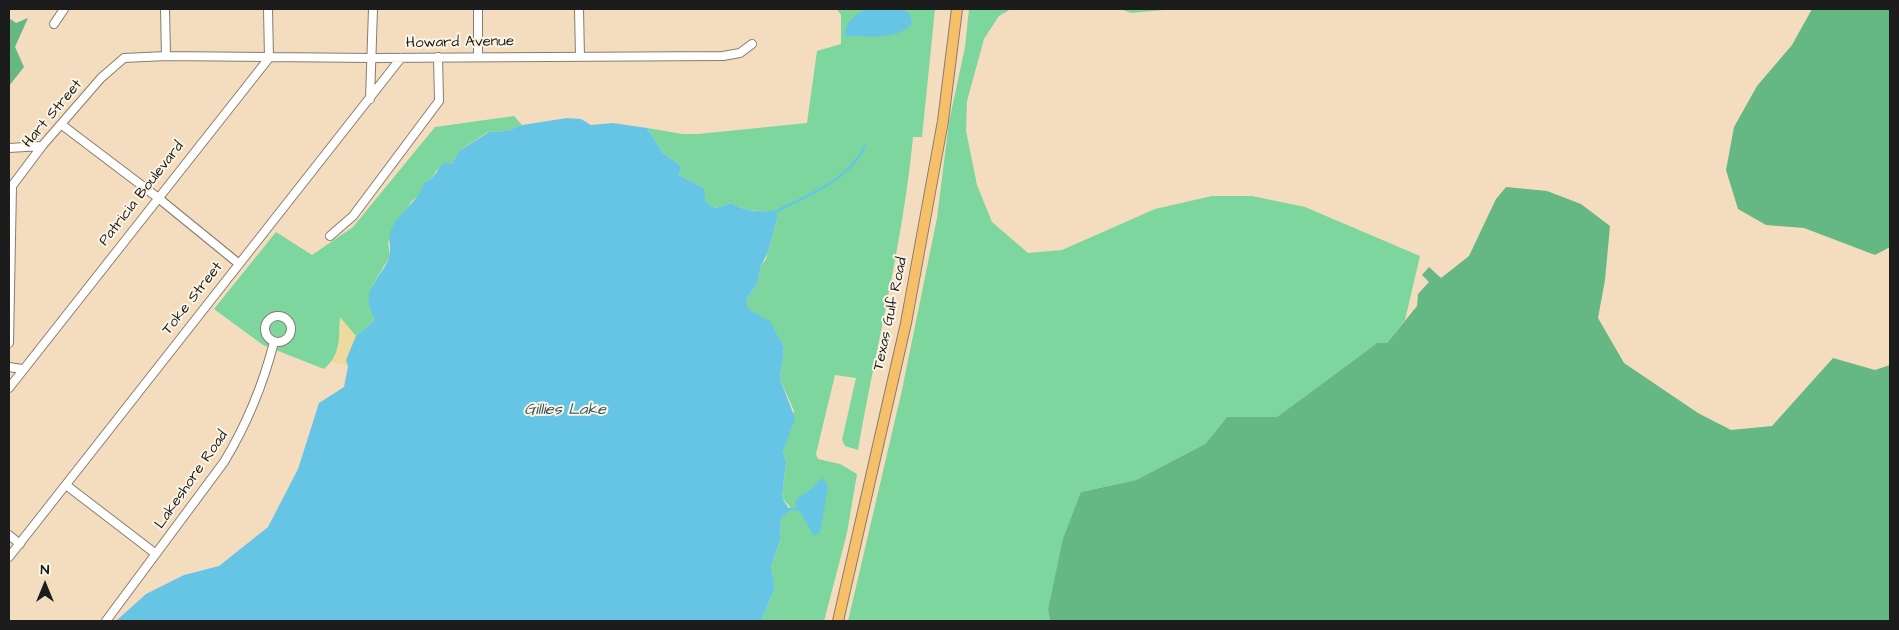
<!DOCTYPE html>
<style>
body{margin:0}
#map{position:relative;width:1899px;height:630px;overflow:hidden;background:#f4ddbf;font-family:"Architects Daughter",sans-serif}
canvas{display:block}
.frame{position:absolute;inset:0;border:10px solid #1c1c1c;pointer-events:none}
.north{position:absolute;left:20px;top:560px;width:50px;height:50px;-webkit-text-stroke:4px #fcf5e5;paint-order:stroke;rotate:0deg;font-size:14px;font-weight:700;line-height:20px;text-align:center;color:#1c1c1c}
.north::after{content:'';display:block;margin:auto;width:18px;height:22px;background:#1c1c1c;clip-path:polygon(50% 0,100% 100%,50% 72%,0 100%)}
</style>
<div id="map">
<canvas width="1899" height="630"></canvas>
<div class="frame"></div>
<div class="north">N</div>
</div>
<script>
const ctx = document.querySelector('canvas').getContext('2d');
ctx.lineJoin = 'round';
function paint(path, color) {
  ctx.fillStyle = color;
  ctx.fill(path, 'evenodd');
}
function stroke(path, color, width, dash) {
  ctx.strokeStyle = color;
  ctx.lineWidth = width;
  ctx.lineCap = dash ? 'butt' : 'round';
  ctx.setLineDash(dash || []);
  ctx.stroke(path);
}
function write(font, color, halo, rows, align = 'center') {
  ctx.font = font + ' "Architects Daughter",sans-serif';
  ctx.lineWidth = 4;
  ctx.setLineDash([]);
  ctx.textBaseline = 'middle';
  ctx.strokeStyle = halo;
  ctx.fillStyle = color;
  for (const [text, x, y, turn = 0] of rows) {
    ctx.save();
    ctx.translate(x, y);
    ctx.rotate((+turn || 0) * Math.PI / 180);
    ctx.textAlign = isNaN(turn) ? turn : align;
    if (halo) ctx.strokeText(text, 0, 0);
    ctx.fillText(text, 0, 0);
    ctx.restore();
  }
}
paint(new Path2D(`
 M837,9h98l-13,128h-9c-10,106 -37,209 -55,313l-13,-4 -3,-6 14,-62 -21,-3 -19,79 2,5 22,5 17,10 -10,59 -23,88h-63l14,-33 -4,-21 9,-27 1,-22 10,-10 -9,-10 4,-36 -3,-11 5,-21 4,-4 2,-15 -14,-32 4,-32 -14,-25 -19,-10 -4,-6v-8l10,-14 4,-18 5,-7 11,-40v-8c-16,0 -32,2 -45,-8l-17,5 -9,-6 -2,-14 -25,-13 2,-9 -18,-13 -16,-25 36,6h15l109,-11 10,-72 24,-7v-29z
 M969,9h42l-12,7 -15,23 -17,62 -1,30 11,54 15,37 36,31 34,-3 93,-41 57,-13h40l53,11 115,49 -15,64 -18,23h-10l-100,74h-50l-22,27 -69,36 -55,12 -33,118 2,11h-202l54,-231 35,-172 12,-96 16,-75z
 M1121,9h54l-44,4z
 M514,116l8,9 -15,6 -19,1 -17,11 -12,8 -7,13 -16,7 -4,7 -8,5 -2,9 -11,10 -23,40 2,14 -18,30 3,34 -19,16 -16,-18c-1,20 1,37 -16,51l-61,-24 -49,-36 62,-77 36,23 41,-28 82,-100z`), '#7cd69d');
paint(new Path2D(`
 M1812,9h78v238l-15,8 -71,-27 -38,-3 -28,-16 -12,-39 8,-43 23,-41 35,-41z
 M9,18l7,5 12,-5 -13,29 9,20 -15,19z
 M1506,187l41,4 34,13 29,22 -5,54 -7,38 26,45 74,50 33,17 41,-4 61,-68 42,12 15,-5v256h-840l-2,-11 15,-71 18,-47 55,-12 69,-36 22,-27h50l100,-74h10l30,-37 1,-12 11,-12 -7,-7 7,-8 12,11 28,-22 27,-57z`), '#65b784');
paint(new Path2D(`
 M340,317l16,19 -8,30 -16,-4 7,-15z`), '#eeda9e');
paint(new Path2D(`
 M867,9h34l9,5 2,10c-16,17 -46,12 -67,12 0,-15 10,-21 22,-27z
 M567,118l14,1 10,6 22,-2 34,5 16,25 18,13 -2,9 25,13 2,14 9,6 17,-5c13,10 30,8 45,8v8l-9,33 -7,14 -4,18 -10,14v8l4,5 19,10 14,26 -4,32 15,39 -12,33 3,11 -4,36 8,12 -9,8 -1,22 -9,27 4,21 -14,33h-645l30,-27 38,-19 35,-9 49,-39 30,-58 21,-66 25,-16 4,-21 -2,-6 10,-24 19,-16c-2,-5 -6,-12 -6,-18 -2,-17 16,-30 20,-45 3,-9 -2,-18 2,-27 8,-18 28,-29 33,-47l8,-5 12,-15 8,1 7,-13 30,-19 18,-1 15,-6z
 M823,478l5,9 -1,6 -7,39 -6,4 -19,-33 5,-7 10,-6z`), '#66c5e5');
stroke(new Path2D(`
 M777,211c32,-16 72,-31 88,-65
 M789,509h12`), '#66c5e5', 2.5);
const minor = new Path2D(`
 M165,9l1,47
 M579,9l1,48
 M54,24l10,-15
 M478,56v-47
 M370,99l3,-90
 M62,125l95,72 81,66
 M9,148l33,-2
 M330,236l23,-20 86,-115 -1,-44
 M265 329a13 13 0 1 1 26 0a13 13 0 1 1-26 0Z
 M9,343l3,-157 30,-40 59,-68 23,-20 42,-2 207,2 350,-2 17,-3 12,-9
 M9,367l13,2
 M9,388l260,-330 -1,-49
 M66,485l90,69
 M9,535l11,9
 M9,557l392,-499
 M106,621l118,-159c23,-38 39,-77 50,-120`);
const major = new Path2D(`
 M838,621l68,-298 37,-202 14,-112`);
stroke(minor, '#887c6e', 10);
stroke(major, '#887c6e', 12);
stroke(minor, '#fff', 8);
stroke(major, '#f6c06b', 10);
write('15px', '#1c1c1c', '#fcf5e5', [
 ["Howard Avenue",460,43,-1],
 ["Hart Street",53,114,-50],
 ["Patricia Boulevard",142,194,-52],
 ["Toke Street",193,299,-52],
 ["Texas Gulf Road",891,314,-78],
 ["Lakeshore Road",192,480,-55]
]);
write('italic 16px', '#365762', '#fcf5e5', [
 ["Gillies Lake",565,411]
]);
</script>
